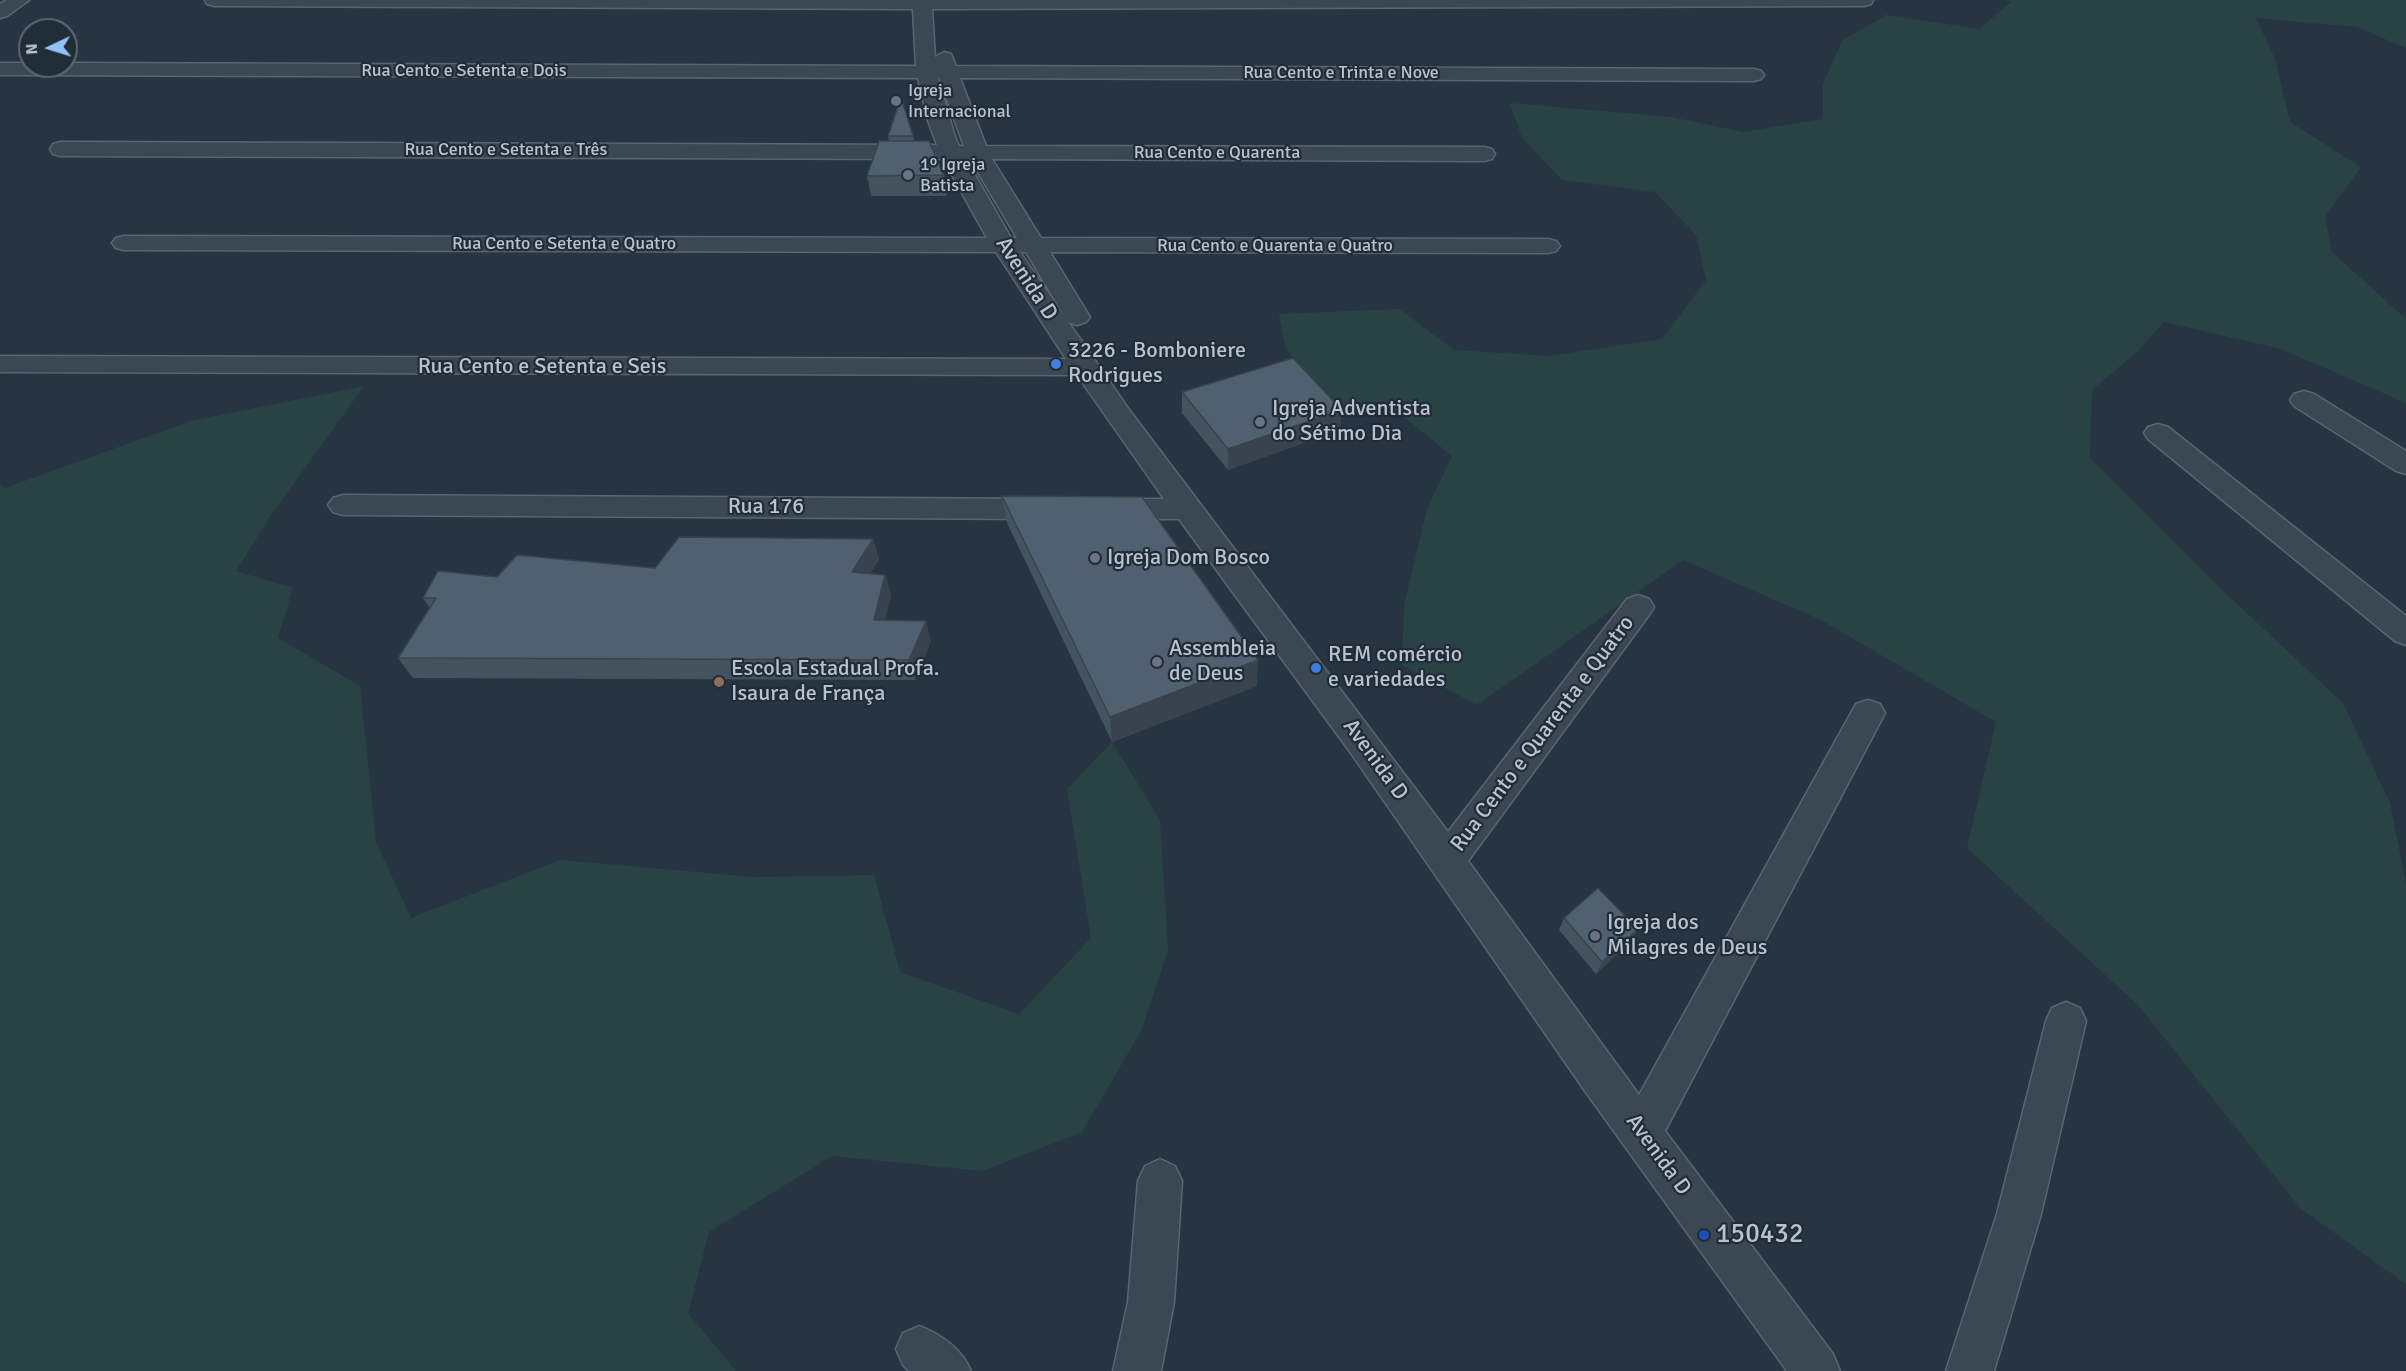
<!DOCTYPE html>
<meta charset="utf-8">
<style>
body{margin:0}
#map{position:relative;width:2406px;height:1371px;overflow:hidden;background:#273543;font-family:Signika,sans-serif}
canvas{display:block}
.north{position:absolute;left:18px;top:18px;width:60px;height:60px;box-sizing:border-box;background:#202c38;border:2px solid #5d6873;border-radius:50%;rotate:266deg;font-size:16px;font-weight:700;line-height:24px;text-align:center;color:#b9c2cc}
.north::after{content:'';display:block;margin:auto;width:21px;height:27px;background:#92c3f8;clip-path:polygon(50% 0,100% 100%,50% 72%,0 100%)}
</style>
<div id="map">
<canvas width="2406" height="1371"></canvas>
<div class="north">N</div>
</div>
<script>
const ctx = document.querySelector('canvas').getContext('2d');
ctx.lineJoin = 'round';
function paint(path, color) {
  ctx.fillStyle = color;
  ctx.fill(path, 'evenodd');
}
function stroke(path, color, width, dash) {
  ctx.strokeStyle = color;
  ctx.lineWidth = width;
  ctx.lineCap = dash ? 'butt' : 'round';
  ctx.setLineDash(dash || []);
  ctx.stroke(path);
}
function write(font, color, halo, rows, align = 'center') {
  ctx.font = font + ' Signika,sans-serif';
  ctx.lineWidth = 4.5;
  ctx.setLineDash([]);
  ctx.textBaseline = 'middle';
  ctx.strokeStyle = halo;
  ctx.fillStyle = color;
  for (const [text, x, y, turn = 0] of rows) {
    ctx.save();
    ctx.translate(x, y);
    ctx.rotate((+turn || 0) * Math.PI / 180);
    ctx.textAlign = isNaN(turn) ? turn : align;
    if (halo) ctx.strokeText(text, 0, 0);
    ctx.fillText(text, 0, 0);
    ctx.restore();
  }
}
paint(new Path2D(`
 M2007,0h399v48l-49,-21 -101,-9 19,41 15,63 71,45 -36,49 7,36 74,67v84l-125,-54 -117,-27 -26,29 -46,39 -2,68 130,130 123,115 47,100 16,81v400l-106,-76 -162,-203 -171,-157 29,-126 -175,-102 -138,-60 -206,145 -75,-40 2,-60 23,-96 25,-53 -59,-48 -76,-2 -32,-61 -6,-31 120,-5 55,41 95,6 113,-17 44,-59 -10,-45 -41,-43 -93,-12 -40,-42 -12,-35 161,14 72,15 80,-13v-35l19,-43 44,-26 93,14 32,-27z
 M364,386l-93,129 -35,56 57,17 -15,50 82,48 16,156 35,76 149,-58 194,17 120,-2 26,97 119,42 72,-76 -24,-149 45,-47 48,78 8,130 -26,79 -60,103 -99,39 -151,-15 -123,76 -21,81 48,58h-736v-887l5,4 186,-67z`), '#294344');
const minor = new Path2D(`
 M7,0h22l-22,16 -7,2v-14z
 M205,0h1668l-2,4 -7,2 -932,3 3,48 9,-5 7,2 5,12 798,3 7,2 3,4 -3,4 -7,2 -794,-3 26,68 498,1 8,2 3,5 -3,5 -8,2 -492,-2 49,79 507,1 8,2 4,5 -4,5 -8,2 -498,-1 40,65 -4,5 -9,3 -9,-3 -42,-70h-6l110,159 318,421 179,-233 11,-4 11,4 5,8 -5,8 -181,246 171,234 217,-391 12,-4 12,4 5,9 -220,418 168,223 7,17h-53l-202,-280 -237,-342 -169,-230h-72l-10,-3 -5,-7 5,-7 10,-3h57l-87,-124 -1077,-3v-16l1066,3 -70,-107 -872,-2 -8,-2 -4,-5 4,-5 8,-2 863,2 -44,-79 -882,-3 -8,-2 -3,-5 3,-5 8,-2 876,3 -10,-27 -9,-40 -918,-3v-12h30v3h36v-3l850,3 -3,-57 -699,-3 -7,-2zM938,78h1l25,68h-5l-4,-9zM966,159h4l47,79h-6z
 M2304,391l10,3 92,57v23l-10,-3 -102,-65 -4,-6 4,-6z
 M2158,424l10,3 238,189v29l-11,-4 -247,-202 -4,-6 4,-6z
 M343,495l706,4 10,3 5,7 -5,7 -10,3 -706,-4 -10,-3 -5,-7 5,-7z
 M2066,1002l14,6 6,13 -45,193 -47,157h-48l51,-157 49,-193 6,-13z
 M1160,1159l15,7 7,15 -8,121 -13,69h-48l15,-69 10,-121 7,-15z
 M919,1326c23,9 42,22 52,45h-62l-6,-6 -7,-16 7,-16z`);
stroke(minor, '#5a6570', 3);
paint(minor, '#3b4752');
paint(new Path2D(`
 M888,136h25l1,5 30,34 3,21h-76l-4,-20 22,-35z
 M1182,392l160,18 -2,20 -112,40 -46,-57z
 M1002,496l255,190 -145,56 -105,-219z
 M873,539l6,21 -9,13 15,2 6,20 -7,25 47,21 -16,39 -502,-2 -15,-20 32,-50 -7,-10 74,-21 158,-9z
 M1564,918l74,11 -7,12 -35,33 -37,-44z`), '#45535f');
paint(new Path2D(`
 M1342,410l-2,20 -112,40v-21z
 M873,539l6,21 -21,32 -6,-20z
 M885,575l6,20 -11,45 -6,-20z
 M926,621l5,20 -16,39 -6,-20z
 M1258,660l-1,26 -145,56 -2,-25z
 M1638,929l-7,12 -35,33 6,-12z`), '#38434d');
const building = new Path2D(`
 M901,97l12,39h-25z
 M879,141h50l15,34 -77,1z
 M1293,358l49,52 -114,39 -46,-57z
 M1002,496l140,1 116,163 -148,57z
 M679,537l194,2 -21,33 33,3 -11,45 52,1 -17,39 -511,-2 38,-60h-13l15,-27 59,6 20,-22 138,13z
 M1598,888l40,41 -36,33 -38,-44z`);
paint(building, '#50606e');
stroke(building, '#38434d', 1.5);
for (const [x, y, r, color] of [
 [896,101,6,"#6b7280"],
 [908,175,6,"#6b7280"],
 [1056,364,6,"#3f7fe0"],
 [1260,422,6,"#6b7280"],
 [1095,558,6,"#6b7280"],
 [1157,662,6,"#6b7280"],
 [1316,668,6,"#3f7fe0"],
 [719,682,6,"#8d6e63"],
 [1595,936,6,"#6b7280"],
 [1704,1235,6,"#1a4fb4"]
]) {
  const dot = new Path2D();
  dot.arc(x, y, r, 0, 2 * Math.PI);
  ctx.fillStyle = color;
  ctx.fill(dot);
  stroke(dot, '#202c38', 2);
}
write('18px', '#b9c2cc', '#202c38', [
 ["Rua Cento e Setenta e Dois",464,71],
 ["Rua Cento e Trinta e Nove",1341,73],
 ["Rua Cento e Setenta e Três",506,150],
 ["Rua Cento e Quarenta",1217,153],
 ["Rua Cento e Setenta e Quatro",564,244],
 ["Rua Cento e Quarenta e Quatro",1275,246]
]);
write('18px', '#b9c2cc', '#202c38', [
 ["Igreja",908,91],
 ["Internacional",908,112],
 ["1º Igreja",920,165],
 ["Batista",920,186]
], 'left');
write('22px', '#b9c2cc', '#202c38', [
 ["Avenida D",1026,279,57],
 ["Rua Cento e Setenta e Seis",542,367],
 ["Rua 176",766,507],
 ["Rua Cento e Quarenta e Quatro",1543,734,-53],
 ["Avenida D",1375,760,54],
 ["Avenida D",1658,1155,54]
]);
write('22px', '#b9c2cc', '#202c38', [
 ["3226 - Bomboniere",1068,351],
 ["Rodrigues",1068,376],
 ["Igreja Adventista",1272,409],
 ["do Sétimo Dia",1272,434],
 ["Igreja Dom Bosco",1107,558],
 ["Assembleia",1169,649],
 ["de Deus",1169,674],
 ["REM comércio",1328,655],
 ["e variedades",1328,680],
 ["Escola Estadual Profa.",731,669],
 ["Isaura de França",731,694],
 ["Igreja dos",1607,923],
 ["Milagres de Deus",1607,948]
], 'left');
write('27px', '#b9c2cc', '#202c38', [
 ["150432",1716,1235]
], 'left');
</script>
